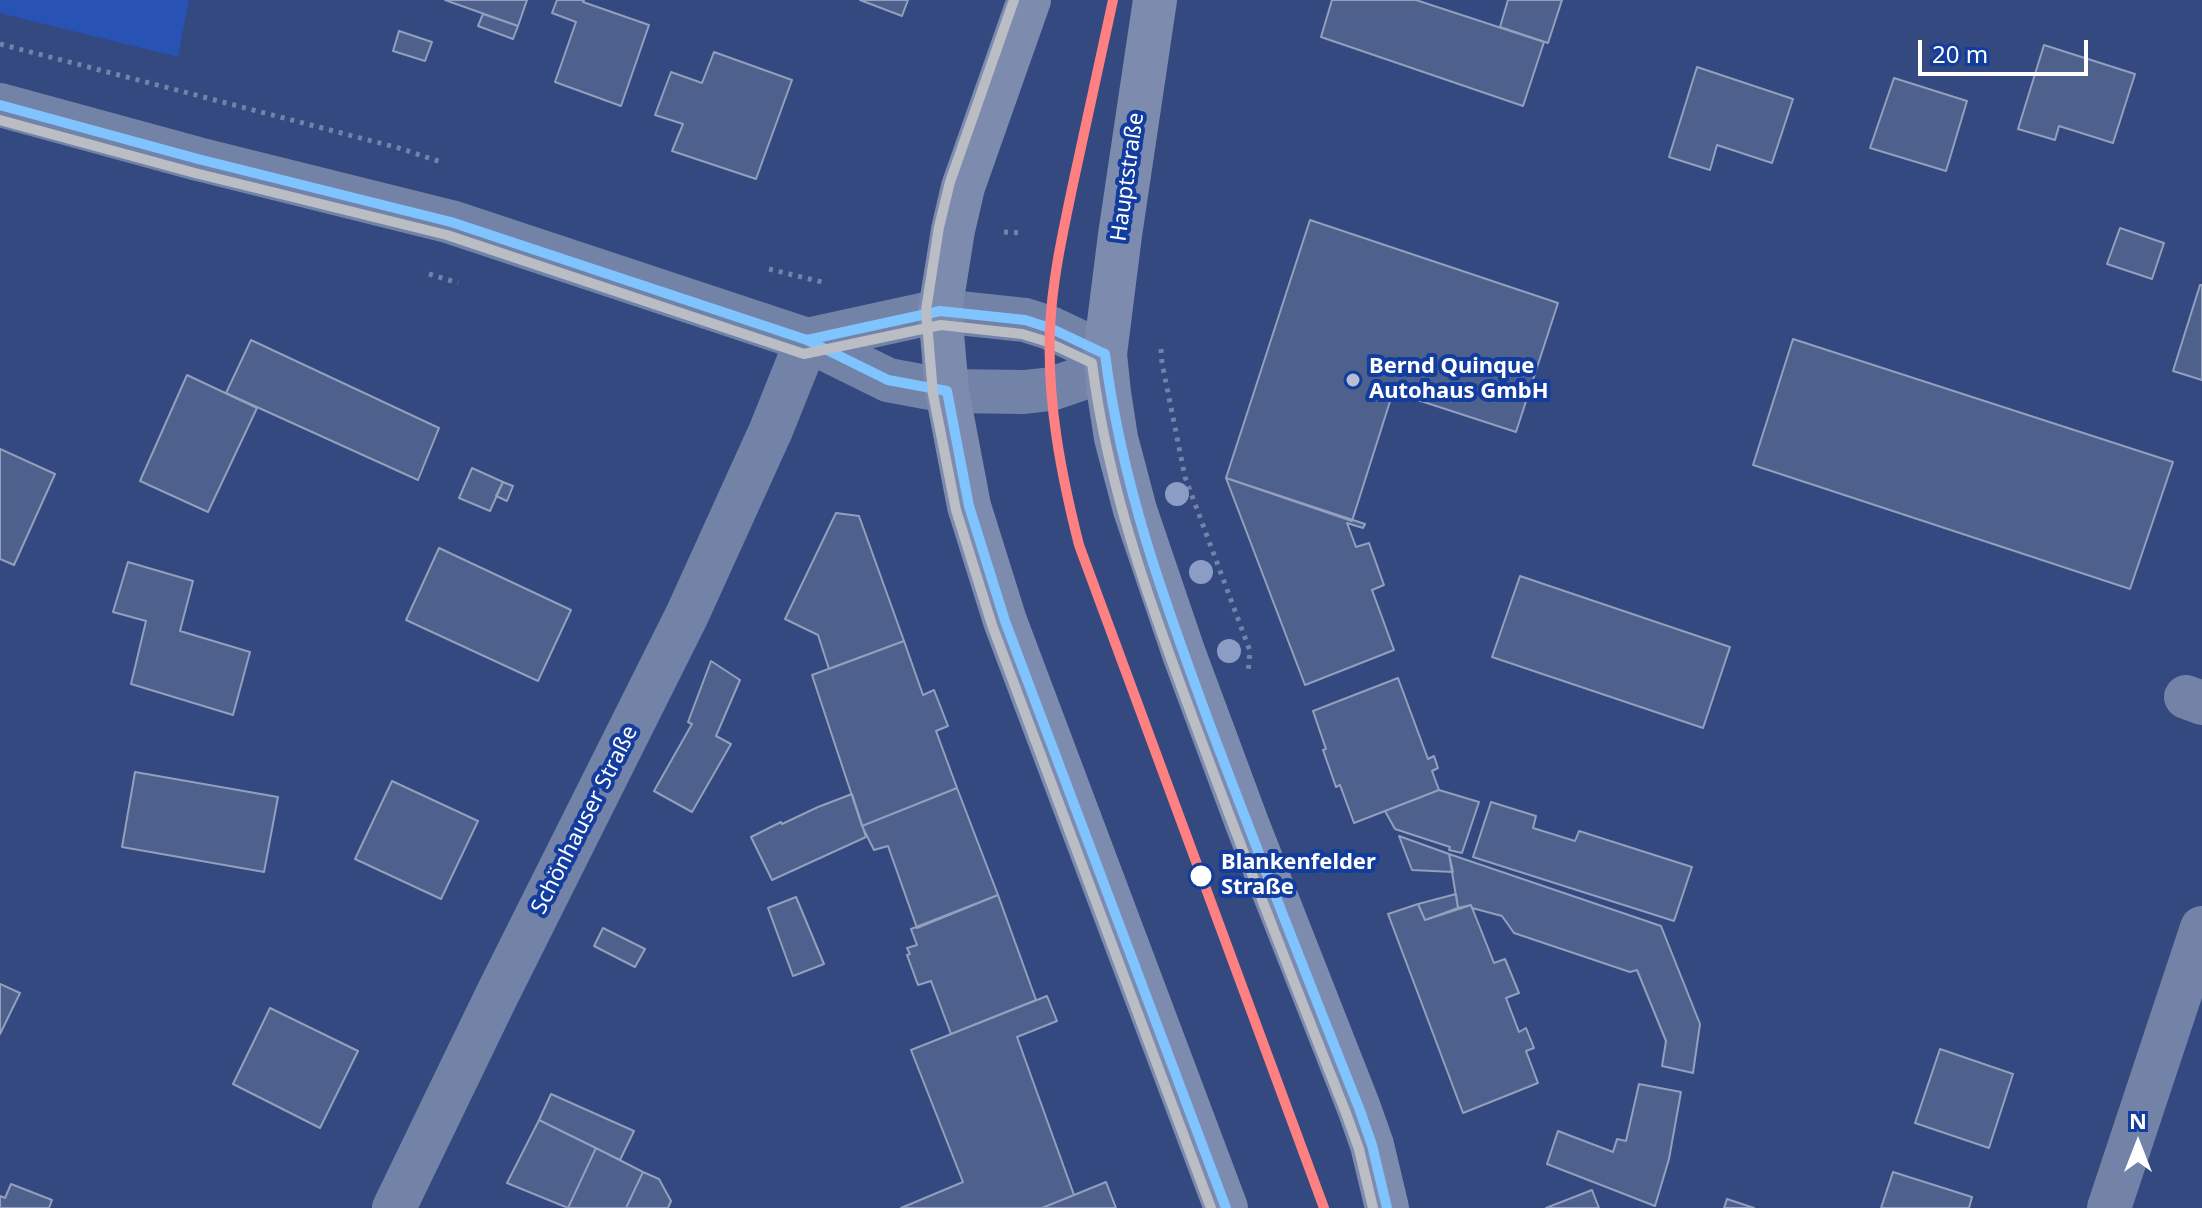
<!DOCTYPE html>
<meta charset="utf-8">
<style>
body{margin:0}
#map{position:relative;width:2202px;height:1208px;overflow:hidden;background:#33497f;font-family:"Noto Sans",sans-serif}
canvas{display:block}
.north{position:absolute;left:2098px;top:1104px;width:80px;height:80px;-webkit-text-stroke:6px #133c9f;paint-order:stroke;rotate:0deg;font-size:22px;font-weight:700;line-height:32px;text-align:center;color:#fff}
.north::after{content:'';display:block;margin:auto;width:28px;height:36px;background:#fff;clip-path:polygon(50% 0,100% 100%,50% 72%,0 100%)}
.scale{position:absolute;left:1918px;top:40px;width:170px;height:36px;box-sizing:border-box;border:4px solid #fff;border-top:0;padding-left:10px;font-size:24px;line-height:28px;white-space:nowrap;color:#fff;-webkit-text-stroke:6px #133c9f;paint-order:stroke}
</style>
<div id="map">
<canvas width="2202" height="1208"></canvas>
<div class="north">N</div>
<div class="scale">20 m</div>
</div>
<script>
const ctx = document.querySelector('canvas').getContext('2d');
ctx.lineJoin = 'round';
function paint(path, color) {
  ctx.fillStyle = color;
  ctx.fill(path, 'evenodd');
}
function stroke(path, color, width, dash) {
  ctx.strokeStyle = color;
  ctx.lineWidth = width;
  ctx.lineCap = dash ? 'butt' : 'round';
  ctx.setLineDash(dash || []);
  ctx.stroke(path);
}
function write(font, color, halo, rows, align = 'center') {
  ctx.font = font + ' "Noto Sans",sans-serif';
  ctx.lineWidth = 8;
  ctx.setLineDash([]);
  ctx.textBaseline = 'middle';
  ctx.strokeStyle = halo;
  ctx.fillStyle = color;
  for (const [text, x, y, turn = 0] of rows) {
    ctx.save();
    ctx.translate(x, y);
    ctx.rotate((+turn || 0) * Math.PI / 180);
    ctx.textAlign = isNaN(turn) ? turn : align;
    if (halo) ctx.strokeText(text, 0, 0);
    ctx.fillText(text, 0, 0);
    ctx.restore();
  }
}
paint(new Path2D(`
 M0,0h189l-11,57 -178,-44z`), '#2853b5');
const building = new Path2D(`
 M445,0h82l-9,26z
 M557,0h27l-1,2 66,23 -28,81 -66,-24 21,-60 -24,-9z
 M860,0h48l-6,16z
 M1332,0h84l128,42 -21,64 -202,-69z
 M1508,0h54l-14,43 -48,-16z
 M483,14l35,12 -5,13 -35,-13z
 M399,31l33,11 -7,19 -32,-10z
 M2044,45l91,29 -22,69 -54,-17 -4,14 -37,-11z
 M714,52l78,28 -36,99 -84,-28 11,-27 -28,-9 16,-43 31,11z
 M1697,67l96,32 -21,64 -55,-18 -7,25 -41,-13z
 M1894,78l73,23 -21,70 -76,-23z
 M1310,220l248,83 -42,129 -123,-40 -41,129 -126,-43z
 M2120,228l44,15 -12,36 -45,-15z
 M2200,285h2v95l-29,-9z
 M1793,339l380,123 -43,127 -377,-124z
 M251,340l188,88 -21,52 -192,-87z
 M187,375l70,33 -49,104 -68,-31z
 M0,449l55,25 -41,91 -14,-6z
 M472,468l31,14 -13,29 -31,-13z
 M1226,478l139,46 -2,4 -16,-5 9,24 13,-4 15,42 -12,5 22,60 -89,35z
 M503,482l10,4 -6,15 -11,-5z
 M836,513l23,3 45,125 -75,28 -11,-34 -33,-16z
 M439,548l132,62 -33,71 -132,-61z
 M128,562l65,19 -13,50 70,21 -17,63 -102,-31 15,-63 -33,-9z
 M1520,576l210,71 -27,81 -211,-71z
 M904,641l19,54 11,-5 14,36 -12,5 21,57 -95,38 -50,-151z
 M711,661l29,19 -24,56 15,8 -39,68 -38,-21 38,-67 -4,-2z
 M1398,678l30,81 6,-3 4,12 -6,3 7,19 -85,33 -14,-38 -4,2 -13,-37 3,-1 -13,-38z
 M135,772l143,25 -14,75 -142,-25z
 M392,781l86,40 -37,78 -86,-40z
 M957,788l41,107 -81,33 -29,-82 -14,4 -12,-24z
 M1439,790l40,12 -17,51 -13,-3 1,-3 -55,-18 -10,-18z
 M852,794l14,43 -94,43 -21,-43 30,-15 1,2 36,-17z
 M1491,802l45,14 -3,12 42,13 4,-10 113,36 -18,54 -201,-64z
 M1399,836l50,18 4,18 -41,-2z
 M1449,854l212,72 39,98 -7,49 -31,-7 4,-25 -29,-71 -7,2 -116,-39 -12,-17 -30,-8 -1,-3 -13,3z
 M1456,894l2,14 -33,12 -7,-16z
 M998,895l38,105 -85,34 -20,-53 -13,4 -11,-30 3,-1 -3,-6 10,-3 -6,-16z
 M796,897l28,67 -31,12 -25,-68z
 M1418,904l7,16 46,-15 23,58 11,-4 14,34 -13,5 13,34 7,-4 8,20 -8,3 12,32 -75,30 -75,-199z
 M603,928l42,21 -10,18 -41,-21z
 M0,984l20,9 -20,41z
 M1047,996l10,25 -40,16 57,158 -32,13h-141l62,-26 -52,-132z
 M270,1008l88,43 -38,77 -87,-44z
 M1940,1049l73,25 -24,74 -74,-25z
 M1639,1084l42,8 -12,67 -14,47 -108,-42 11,-33 55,21 4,-13 9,2z
 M551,1094l83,37 -14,29 -81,-40z
 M539,1120l57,28 -28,60 -61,-25z
 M596,1148l47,24 -17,36h-58z
 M643,1172l16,7 12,22 -3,7h-42z
 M1893,1172l79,25 -3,11h-88z
 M1106,1182l10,26h-74z
 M11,1184l41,16 -3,8h-49v-12l5,2z
 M1592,1190l7,18h-53z
 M1727,1199l27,9h-30z`);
paint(building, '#4e618c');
stroke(building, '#939fbd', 2);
stroke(new Path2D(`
 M0,44l399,104 45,15
 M1004,232l17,1
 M769,269l53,13
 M429,274l29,9
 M1161,349l1,14 23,114 65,174 -2,22`), '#7383a8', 5, [4, 6]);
stroke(new Path2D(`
 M0,105l198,54 253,63 356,118 81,40 59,11 77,1 27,-3 38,-13 16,-22 -55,-26 -25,-8 -85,-9 -133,29
 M2186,697l16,6
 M394,1208l101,-209 192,-384 84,-185 36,-90
 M2109,1208l93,-280`), '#7383a8', 44);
stroke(new Path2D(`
 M1029,0l-66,187 -10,43 -13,81 7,80 22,115 36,115 221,587
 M1155,0l-35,235 -15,119 4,39 7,45 19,72 49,144 64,172 111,282 13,37 15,63`), '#7d8bae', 44);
stroke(new Path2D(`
 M0,105l198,54 253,63 356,118 81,40 59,11
 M807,340l133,-29 85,9 25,8 55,26
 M1105,354c17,133 60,249 106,374 48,127 98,254 148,380l13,37 15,63
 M947,391l22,115 36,115 221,587`), '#80c4ff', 10);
stroke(new Path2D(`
 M1014,0l-64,182 -11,45 -13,83 7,84 23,116 36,115 219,583
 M0,120l195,53 252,62 357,119 137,-29 81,9 23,7 47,22c16,128 60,246 105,366 48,129 98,256 149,384l13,36 14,59`), '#babdc4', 10);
stroke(new Path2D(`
 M1113,0c-13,62 -27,123 -40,184 -10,48 -21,96 -23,145 -3,73 11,145 29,216l245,663`), '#ff8080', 10);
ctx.fillStyle = '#8b9dc4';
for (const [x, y] of [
 [1177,494],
 [1201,572],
 [1229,651]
]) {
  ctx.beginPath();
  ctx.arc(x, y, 12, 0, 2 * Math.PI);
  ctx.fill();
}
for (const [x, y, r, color] of [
 [1353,380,8,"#b8bfd2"],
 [1201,876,12,"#fff"]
]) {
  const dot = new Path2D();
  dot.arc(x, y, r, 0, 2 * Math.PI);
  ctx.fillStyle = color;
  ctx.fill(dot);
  stroke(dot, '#133c9f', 3);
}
write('22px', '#fff', '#133c9f', [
 ["Hauptstraße",1128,177,-82],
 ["Schönhauser Straße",585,820,-63]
]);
write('bold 22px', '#fff', '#133c9f', [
 ["Bernd Quinque",1369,367],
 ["Autohaus GmbH",1369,392]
], 'left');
write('bold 22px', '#fff', '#133c9f', [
 ["Blankenfelder",1221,863],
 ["Straße",1221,888]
], 'left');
</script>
